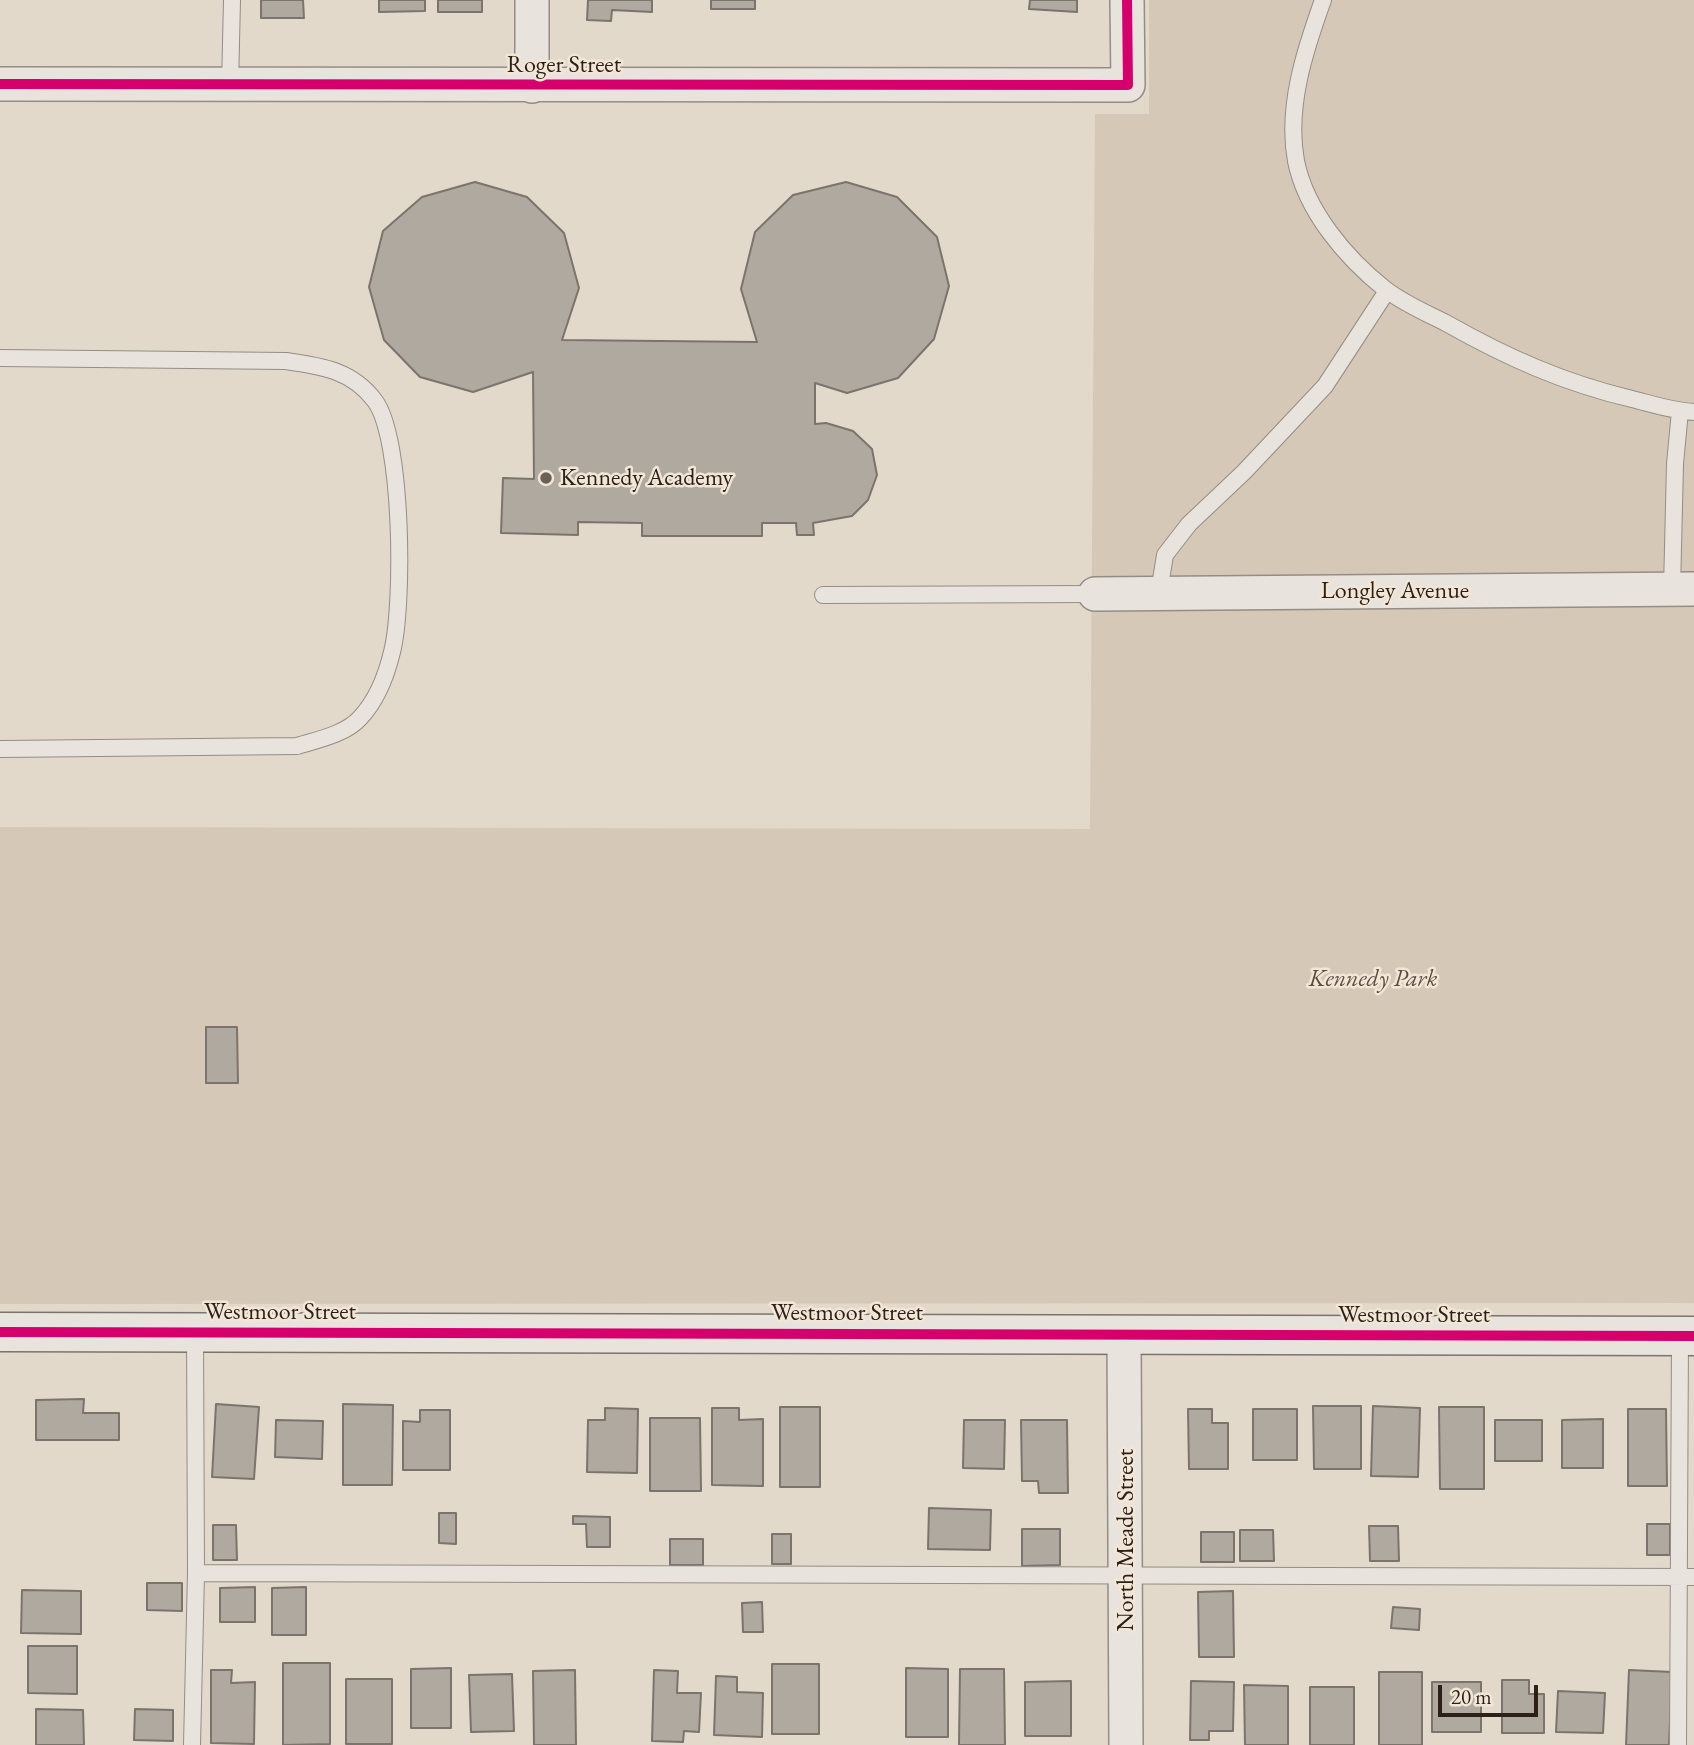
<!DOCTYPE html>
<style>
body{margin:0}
#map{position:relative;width:1694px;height:1745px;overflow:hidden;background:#e2d9cb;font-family:"EB Garamond",serif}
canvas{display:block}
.scale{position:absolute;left:1438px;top:1685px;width:100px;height:32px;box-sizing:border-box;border:4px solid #2d2019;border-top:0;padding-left:9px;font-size:21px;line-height:24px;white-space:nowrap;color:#2d2019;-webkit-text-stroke:5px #f2e7d7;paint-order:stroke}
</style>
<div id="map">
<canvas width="1694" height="1745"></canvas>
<div class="scale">20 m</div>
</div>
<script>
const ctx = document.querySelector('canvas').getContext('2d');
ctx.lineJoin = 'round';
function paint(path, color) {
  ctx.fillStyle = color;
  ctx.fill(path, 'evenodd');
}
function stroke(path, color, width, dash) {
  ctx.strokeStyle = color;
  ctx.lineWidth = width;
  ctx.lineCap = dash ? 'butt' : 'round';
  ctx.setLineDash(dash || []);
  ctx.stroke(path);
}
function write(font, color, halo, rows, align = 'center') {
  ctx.font = font + ' "EB Garamond",serif';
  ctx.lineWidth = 5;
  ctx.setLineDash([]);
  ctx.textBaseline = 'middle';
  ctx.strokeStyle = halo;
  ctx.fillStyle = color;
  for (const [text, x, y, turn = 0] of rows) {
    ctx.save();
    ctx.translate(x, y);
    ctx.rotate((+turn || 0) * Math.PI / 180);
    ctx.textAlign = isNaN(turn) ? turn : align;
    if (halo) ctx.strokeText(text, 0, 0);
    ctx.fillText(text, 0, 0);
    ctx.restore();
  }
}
paint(new Path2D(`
 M1149,0h545v1303l-1694,1v-477l1090,2 5,-715h54z`), '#d5c8b6');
const building = new Path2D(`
 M261,0h42l1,18h-43z
 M379,0h46v11l-46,1z
 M438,0h44v12h-44z
 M588,0h64v12l-40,-2 -1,11 -24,-1z
 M711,0h44v9h-44z
 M1030,0h47v12l-48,-3z
 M475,182l52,15 37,36 15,55 -17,52 195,2 -16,-53 14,-57 38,-37 53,-13 51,15 40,40 12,49 -15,53 -36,39 -51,15 -32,-10v41l11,-1 27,8 19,18 5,26 -9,25 -16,16 -39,7 1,12h-17l-1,-12h-34v13h-120v-13l-64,-1v13l-77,-2 2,-55 31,1 -1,-107 -60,20 -53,-15 -36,-37 -15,-53 14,-56 39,-34z
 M206,1027h31l1,56h-32z
 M84,1399l-1,14h36v27h-83v-40z
 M216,1404l43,3 -5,72 -42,-2z
 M343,1404l50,1 -1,80h-49z
 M1313,1406h48v63h-47z
 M1373,1406l47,2 -2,69 -47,-1z
 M780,1407h40v80h-40z
 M1439,1407h45v82h-44z
 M605,1408l33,1 -1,64 -50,-1 1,-52h17z
 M712,1408h27v12l24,-1v67l-51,-1z
 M1188,1409h24v14h16v46h-39z
 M1253,1409h44v51h-44z
 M1628,1409h38l1,77h-39z
 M420,1410h30v60h-47v-49l17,1z
 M650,1418h50l1,73h-51z
 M1603,1419v49h-41v-48z
 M276,1420l47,1 -1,38 -47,-2z
 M964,1420h41l-1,49 -41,-1z
 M1021,1420h46l1,73h-29l-1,-12h-16z
 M1495,1420h47v41h-47z
 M929,1508l62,2 -1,40 -62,-1z
 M439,1513h17v31l-17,-1z
 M573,1516l37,1v30h-23l-1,-23h-13z
 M1647,1524h23v31h-23z
 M213,1525h23l1,35h-24z
 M1369,1526h29l1,35h-29z
 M1022,1529h38v36l-38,1z
 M1240,1530h33l1,31h-34z
 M1201,1532h33v30h-33z
 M772,1534h19v30h-19z
 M670,1539h33v26h-33z
 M147,1583h35v28l-35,-1z
 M255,1587v35h-35v-34z
 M306,1587v48h-34v-47z
 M22,1590l59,1v43l-60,-1z
 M1233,1591l1,66h-35l-1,-65z
 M762,1602l1,30h-20l-1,-29z
 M1393,1607l27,2 -1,21 -28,-2z
 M28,1646h49v48l-49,-1z
 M283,1663h47v81l-47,1z
 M772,1664h47v70h-47z
 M451,1668v60h-40v-59z
 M906,1668l42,1v68h-42z
 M960,1669h44l1,76h-46z
 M211,1670h21l-1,13 24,-1 -1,62 -43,-1z
 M575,1670l1,75h-42l-1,-74z
 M654,1670l24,1 -1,22h24l-2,39 -15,-1 -1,11 -31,-1z
 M1629,1670l43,2 -3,73h-43z
 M1379,1672h43v73h-43z
 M512,1674l2,57 -43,1 -2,-57z
 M716,1676l21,1v15l26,1 -1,44 -48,-2z
 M346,1679h46v65h-46z
 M1502,1680h27v14h15v39h-42z
 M1071,1681v55h-46v-54z
 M1191,1681l43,1 -1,49h-24v9h-19z
 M1432,1682h49v50h-49z
 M1244,1685l44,1v59h-43z
 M1310,1687h44v58h-44z
 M1558,1691l47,2 -2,40 -47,-1z
 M36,1709l47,1 1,35h-48z
 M135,1709l38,1v31l-39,-1z`);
paint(building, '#afa99f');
stroke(building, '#7b746d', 2);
const lane = new Path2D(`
 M1323,0c-18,50 -37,107 -27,161 10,50 50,97 89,128 18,14 41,24 61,34 60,34 118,60 186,76 20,5 41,12 62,13
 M230,86l2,-86
 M0,358l286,3c35,5 66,9 89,40 28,38 29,204 17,251 -6,25 -15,48 -32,66 -14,16 -43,22 -63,28l-297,3
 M1672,589l3,-125 5,-53
 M1159,592l6,-37 24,-31 55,-52 81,-86 62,-95
 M823,595l272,-1
 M196,1573l1498,4
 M192,1745l4,-172 -1,-241
 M1678,1745l2,-409`);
const street = new Path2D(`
 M0,84l1128,1 -1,-85
 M532,86v-86
 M1095,594l599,-5
 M1124,1335l2,410`);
const secondary = new Path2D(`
 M0,1332l1694,4`);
stroke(lane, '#948d85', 18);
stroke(street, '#948d85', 36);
stroke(secondary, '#7b746d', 41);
stroke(lane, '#e8e3dd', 16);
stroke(street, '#e8e3dd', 33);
stroke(secondary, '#e8e3dd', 38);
stroke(new Path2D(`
 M0,84l1128,1 -1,-85
 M0,1332l1694,4`), '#d6006c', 10);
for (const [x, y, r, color] of [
 [546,478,7,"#6c6157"]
]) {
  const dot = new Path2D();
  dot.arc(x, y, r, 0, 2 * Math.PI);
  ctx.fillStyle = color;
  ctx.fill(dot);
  stroke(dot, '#f2e7d7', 2.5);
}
write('24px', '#2d2019', '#f2e7d7', [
 ["Roger Street",564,65],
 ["Longley Avenue",1395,591],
 ["Westmoor Street",280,1312],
 ["Westmoor Street",847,1313],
 ["Westmoor Street",1414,1315],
 ["North Meade Street",1126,1540,-90]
]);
write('24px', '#2d2019', '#f2e7d7', [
 ["Kennedy Academy",560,478]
], 'left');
write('italic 24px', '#5c4e43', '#f2e7d7', [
 ["Kennedy Park",1373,979]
]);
</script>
